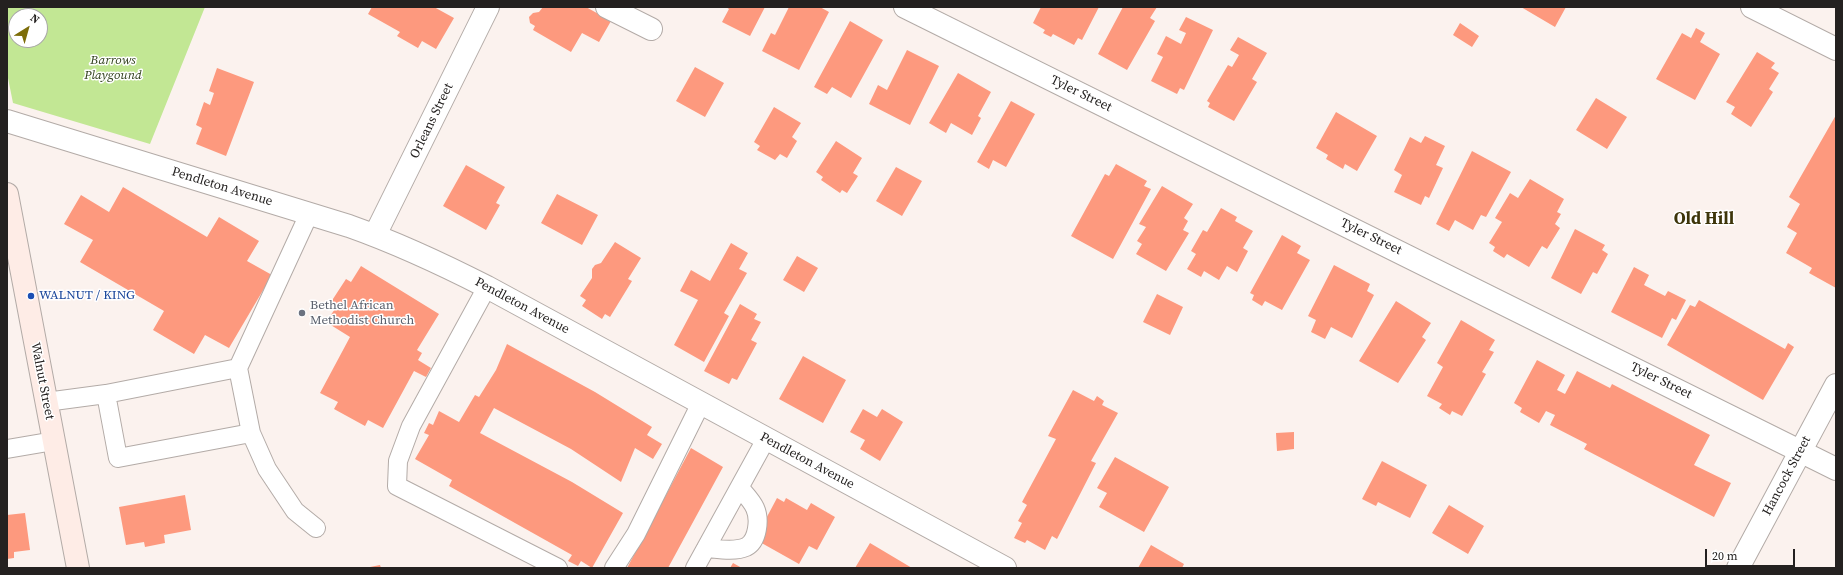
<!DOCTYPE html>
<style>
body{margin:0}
#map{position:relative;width:1843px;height:575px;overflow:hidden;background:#fbf2ee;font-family:"Source Serif 4",serif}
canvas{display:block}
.frame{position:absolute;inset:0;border:8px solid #242120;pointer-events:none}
.north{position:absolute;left:8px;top:8px;width:40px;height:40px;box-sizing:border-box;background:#fff;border:1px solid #a7a6a6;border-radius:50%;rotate:37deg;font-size:11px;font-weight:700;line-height:16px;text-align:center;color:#242120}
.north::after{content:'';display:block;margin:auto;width:14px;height:18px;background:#7d6d09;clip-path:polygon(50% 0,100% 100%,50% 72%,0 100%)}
.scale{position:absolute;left:1705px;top:549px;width:90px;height:18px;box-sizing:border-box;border:2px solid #242120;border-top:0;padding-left:5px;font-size:12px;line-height:14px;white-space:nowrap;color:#242120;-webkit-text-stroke:3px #fff;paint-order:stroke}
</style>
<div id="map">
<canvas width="1843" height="575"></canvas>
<div class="frame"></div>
<div class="north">N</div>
<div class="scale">20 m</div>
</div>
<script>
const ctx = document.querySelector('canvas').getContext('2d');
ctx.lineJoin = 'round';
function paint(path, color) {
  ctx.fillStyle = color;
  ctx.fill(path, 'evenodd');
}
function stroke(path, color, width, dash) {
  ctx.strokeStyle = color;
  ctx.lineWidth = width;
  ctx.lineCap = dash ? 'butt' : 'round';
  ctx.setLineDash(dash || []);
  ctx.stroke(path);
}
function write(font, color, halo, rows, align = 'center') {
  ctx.font = font + ' "Source Serif 4",serif';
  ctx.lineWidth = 3;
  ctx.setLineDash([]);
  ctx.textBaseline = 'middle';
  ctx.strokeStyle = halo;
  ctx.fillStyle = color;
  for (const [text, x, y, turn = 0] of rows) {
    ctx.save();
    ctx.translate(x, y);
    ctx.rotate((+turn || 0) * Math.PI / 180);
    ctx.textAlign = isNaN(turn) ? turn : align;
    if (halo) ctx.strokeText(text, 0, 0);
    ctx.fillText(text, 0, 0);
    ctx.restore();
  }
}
paint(new Path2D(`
 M7,7h198l-55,137 -137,-41 -6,-30zM16,16h24v24h-24z`), '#c2e794');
paint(new Path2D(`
 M372,7h62l20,11 -18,31 -14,-8 -4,7 -21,-12 3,-4 -32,-18z
 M543,7h43l25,14 -12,21 -17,-9 -11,19 -38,-22 2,-4 -5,-3 -1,-6 4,-4 6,-1z
 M726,7h39l-15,29 -28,-14 7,-13z
 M789,7h31l9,5 -30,58 -37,-19 9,-18 4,2z
 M1041,7h58l-17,33 -4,-2 -4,7 -21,-11 -2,3 -8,-4 2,-3 -12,-7z
 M1123,7h34l-7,11 5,3 -28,49 -29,-16z
 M1521,7h45l-11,20z
 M1186,17l27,13 -29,60 -4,-2 -3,6 -26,-13 12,-24 -6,-3 9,-18 15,8 5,-11 -7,-3z
 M850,21l33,19 -32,58 -19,-11 -5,7 -13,-7z
 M1460,23l19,13 -7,11 -19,-12z
 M1696,28l9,5 -5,9 20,12 -25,46 -39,-21 26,-46 9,5z
 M1238,37l29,16 -15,26 5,3 -23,39 -26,-14 2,-4 -3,-2 21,-36 4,2 7,-12 -9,-5z
 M907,50l32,16 -29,59 -41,-21 9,-19 9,5z
 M1757,52l18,11 -4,5 8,5 -10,16 4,3 -22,35 -20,-13 4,-7 -9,-5z
 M695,67l29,16 -19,34 -29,-16z
 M217,68l37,14 -28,74 -30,-12 6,-16 -6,-3 8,-23 6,3 4,-12 -5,-2z
 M958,73l33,19 -13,24 3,2 -9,17 -21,-12 -5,10 -17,-10z
 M1596,98l31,19 -20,32 -31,-19z
 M1011,101l24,13 -29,53 -13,-7 -4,9 -12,-7z
 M774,107l27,16 -9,14 5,4 -10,17 -7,-4 -5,6 -18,-10 3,-4 -6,-4z
 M1336,112l41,24 -20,35 -12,-7 -2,5 -17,-10 2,-4 -12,-7z
 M1836,115v173l-27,-15 3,-5 -26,-15 11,-20 -10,-6 13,-23 -11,-7z
 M1425,136l20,10 -9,19 7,3 -14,30 -4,-2 -4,9 -27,-13 8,-17 -8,-5 16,-33 11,6z
 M836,141l26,17 -9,15 5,3 -11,17 -5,-3 -2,3 -19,-13 2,-3 -7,-5z
 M1472,151l39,21 -25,45 -5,-2 -8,15 -18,-10 -6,11 -13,-7z
 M1116,164l31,17 -3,5 7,3 -38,70 -42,-23 34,-62 4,2z
 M466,165l39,22 -9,16 4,2 -14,25 -43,-24z
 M896,167l26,14 -20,35 -26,-15z
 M1530,179l34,20 -7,13 4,2 -6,10 5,4 -13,21 -5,-3 -13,21 -22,-13 -3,4 -11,-7 2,-4 -6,-4 13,-21 -7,-4 15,-25 8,5z
 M1162,186l31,18 -9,14 4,3 -5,9 6,3 -23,38 -30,-17 6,-10 -5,-3 9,-14 -7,-3z
 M123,187l84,50 12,-20 40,24 -12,20 25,14 -43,73 -24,-13 -11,19 -41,-24 11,-19 -84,-49 13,-22 -29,-16 17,-29 28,17z
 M557,194l41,21 -16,30 -41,-22z
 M1221,208l16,9 -2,4 18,10 -10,17 5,3 -11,21 -10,-6 -8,14 -15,-9 -3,6 -14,-8 9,-15 -5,-3 12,-21 4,2z
 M1575,229l30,16 -3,5 6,4 -11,20 -4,-2 -12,22 -30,-16z
 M1282,235l19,11 -4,7 13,7 -28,50 -17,-9 -3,5 -10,-6 2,-5 -4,-2z
 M615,242l26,16 -13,21 4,2 -22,36 -5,-3 -3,5 -20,-13 4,-6 -6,-4 12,-18v-9l3,-4 6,-2z
 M731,243l17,10 -9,16 8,4 -23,40 5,3 -25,46 -30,-17 24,-45 -18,-9 11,-21 19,11z
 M797,256l21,12 -14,24 -21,-12z
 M1334,265l36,19 -3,7 7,4 -22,43 -21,-11 -6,12 -14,-7 5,-12 -8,-4z
 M361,266l78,48 -22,36 5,3 -4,7 13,8 -5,9 -12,-6 -31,57 -15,-8 -3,6 -31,-17 4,-7 -18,-9 30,-56 -24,-15 11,-16 -6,-4 15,-23 5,3z
 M1634,267l15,8 -5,10 21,11 3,-5 18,9 -10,20 -4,-2 -10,20 -51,-26z
 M1157,294l26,13 -13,28 -27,-13z
 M1699,300l86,49 3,-6 6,4 -31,53 -96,-55 23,-40 5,2z
 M1396,301l35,22 -9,14 4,3 -28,43 -39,-22z
 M740,304l17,10 -3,5 7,3 -10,18 6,3 -20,37 -5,-2 -3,6 -25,-13z
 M1461,320l34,20 -6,10 5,2 -12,20 4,2 -24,42 -10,-5 -2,4 -11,-7 3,-4 -15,-8 16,-29 -6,-4z
 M507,344l88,48 57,35 -5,8 15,9 -9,15 -18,-11 -14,34 -50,-33 -77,-41 -14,25 92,49 51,31 -31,55 -11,-7 -3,5 -10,-5 4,-6 -123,-69 3,-6 -37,-21 14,-24 -5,-2 5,-10 4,2 6,-14 20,11 16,-27 4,2 17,-27z
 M803,356l43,24 -23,43 -44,-24z
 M1537,360l28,15 -8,15 8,4 12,-23 33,17 2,-4 98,51 -16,30 37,18 -17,34 -130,-68 3,-5 -37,-19 5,-10 -9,-4 -7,12 -19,-11 2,-4 -8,-5z
 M1073,390l21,11 3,-5 7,5 -2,4 16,8 -27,48 5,2 -39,76 -5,-3 -7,14 -18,-10 -2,3 -11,-5 8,-15 -4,-2 9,-16 -5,-3 34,-63 -8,-3z
 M863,409l14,8 5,-8 21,13 -23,39 -20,-12 5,-9 -15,-8z
 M1294,432v17l-17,2 -1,-18z
 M691,448l32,19 -55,101h-41z
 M1115,457l54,30 -25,45 -45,-25 8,-14 -10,-5z
 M1382,461l45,24 -17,33 -32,-16 -2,4 -14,-7z
 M185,495l6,35 -27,5 1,8 -20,4 -1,-5 -18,3 -7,-38z
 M777,498l7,4 2,-4 21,12 4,-7 24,14 -18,33 -8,-4 -10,18 -41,-23 3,-13z
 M1449,505l35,21 -16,28 -36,-21z
 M25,513l5,37 -16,2v6l-7,1v-44z
 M870,543l42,25h-57z
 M1151,545l33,19 -2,4h-44z
 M733,563l9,5h-12z
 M380,565l1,3h-11v-1z`), '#fd997e');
const service = new Path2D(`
 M309,214l-71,154 13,65 16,36 28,42 21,17
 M487,287l-76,139 -13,35 -1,25 161,82
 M106,394l12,64 133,-25
 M46,402l60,-8 132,-26
 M7,449l47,-8
 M706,548c12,1 29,4 40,-1 12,-6 14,-28 9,-39 -3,-7 -10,-14 -15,-20
 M614,568l22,-34 65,-131
 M695,568l71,-129`);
const minor = new Path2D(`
 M607,7l44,22
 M905,7l931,462
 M1752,7l84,42
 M7,121l342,105c48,17 93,38 138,61l518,281
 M375,235l113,-228`);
const tertiary = new Path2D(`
 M1738,568l98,-183`);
const secondary = new Path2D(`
 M7,194l71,374`);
stroke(service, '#b3aba7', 20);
stroke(minor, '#b3aba7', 24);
stroke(tertiary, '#b3aba7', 24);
stroke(secondary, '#b3aba7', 24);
stroke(service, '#fff', 18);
stroke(minor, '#fff', 22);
stroke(tertiary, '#fff', 22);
stroke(secondary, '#feece6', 22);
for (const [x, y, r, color] of [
 [31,296,4,"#1a4fb4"],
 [302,313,4,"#6b7280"]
]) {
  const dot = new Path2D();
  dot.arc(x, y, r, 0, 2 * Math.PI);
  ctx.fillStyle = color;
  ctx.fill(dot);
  stroke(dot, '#fff', 1.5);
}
write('italic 13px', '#2f3f1a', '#fff', [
 ["Barrows",113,61],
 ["Playgound",113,76]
]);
write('13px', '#242120', '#fff', [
 ["Tyler Street",1081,94,26],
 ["Orleans Street",432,121,-64],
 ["Pendleton Avenue",222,187,17],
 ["Tyler Street",1371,237,26],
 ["Pendleton Avenue",522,306,28],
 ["Walnut Street",42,381,79],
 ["Tyler Street",1661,381,26],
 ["Pendleton Avenue",807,461,28],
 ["Hancock Street",1787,476,-62]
]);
write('13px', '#164399', '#fff', [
 ["WALNUT / KING",39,296]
], 'left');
write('13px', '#5b616d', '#fff', [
 ["Bethel African",310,306],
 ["Methodist Church",310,321]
], 'left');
write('bold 17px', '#3d350a', '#fff', [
 ["Old Hill",1704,220]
]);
</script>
